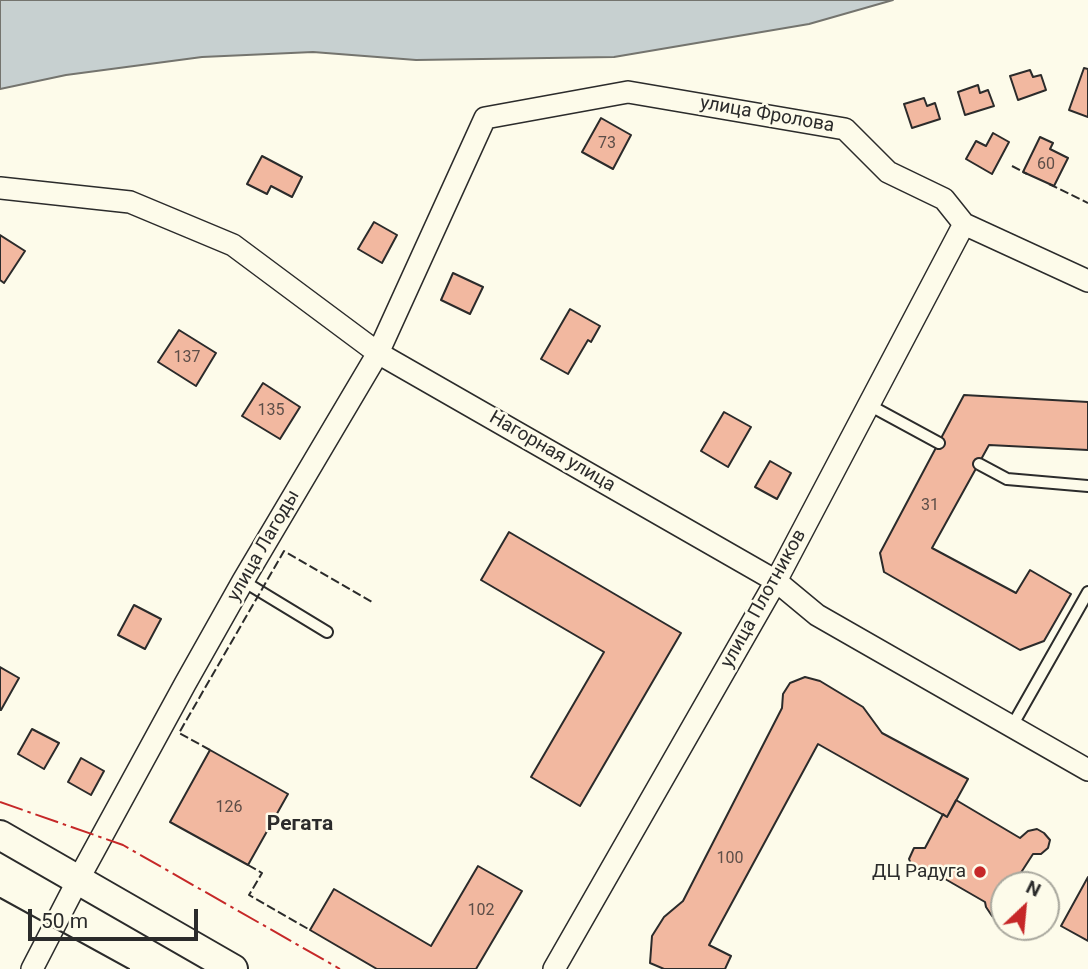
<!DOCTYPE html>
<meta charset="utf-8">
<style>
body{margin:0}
#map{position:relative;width:1088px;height:969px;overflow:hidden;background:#fdfbea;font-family:Roboto,sans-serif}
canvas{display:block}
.north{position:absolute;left:990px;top:871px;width:70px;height:70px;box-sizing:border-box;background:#fdfbea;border:2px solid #a9a89e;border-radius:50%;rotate:26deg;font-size:19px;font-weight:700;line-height:28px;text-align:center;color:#2b2b2b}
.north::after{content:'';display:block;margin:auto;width:24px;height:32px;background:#c62828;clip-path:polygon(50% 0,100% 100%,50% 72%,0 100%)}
.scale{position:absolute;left:28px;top:909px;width:170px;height:32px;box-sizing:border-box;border:4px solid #2b2b2b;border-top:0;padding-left:9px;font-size:21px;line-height:24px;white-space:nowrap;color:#2b2b2b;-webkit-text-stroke:5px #fdfbea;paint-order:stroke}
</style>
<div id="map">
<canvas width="1088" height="969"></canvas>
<div class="north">N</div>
<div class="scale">50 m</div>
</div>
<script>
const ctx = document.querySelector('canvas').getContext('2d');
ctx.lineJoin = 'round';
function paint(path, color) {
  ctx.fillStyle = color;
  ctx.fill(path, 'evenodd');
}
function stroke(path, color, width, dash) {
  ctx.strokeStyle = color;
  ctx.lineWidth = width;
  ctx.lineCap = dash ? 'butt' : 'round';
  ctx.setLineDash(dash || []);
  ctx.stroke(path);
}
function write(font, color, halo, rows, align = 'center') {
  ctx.font = font + ' Roboto,sans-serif';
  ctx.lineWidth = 5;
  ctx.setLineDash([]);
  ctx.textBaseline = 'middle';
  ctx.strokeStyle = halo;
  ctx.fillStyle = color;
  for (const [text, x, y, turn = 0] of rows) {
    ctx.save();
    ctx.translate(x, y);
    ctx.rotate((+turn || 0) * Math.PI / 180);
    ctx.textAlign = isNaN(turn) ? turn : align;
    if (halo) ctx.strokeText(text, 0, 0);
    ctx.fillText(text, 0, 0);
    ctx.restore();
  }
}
const water = new Path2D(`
 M0,0h893l-84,24 -195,33 -198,3 -103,-8 -111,5 -136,18 -66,14z`);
paint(water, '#c7d0d0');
stroke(water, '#74746e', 2);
const building = new Path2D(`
 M1084,68l4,1v48l-19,-7z
 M1030,70l3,7 8,-2 5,15 -28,10 -8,-24z
 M978,85l2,8 8,-3 6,16 -29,9 -7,-23z
 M924,98l3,8 8,-3 5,16 -28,9 -8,-24z
 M601,118l30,17 -18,34 -31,-17z
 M993,133l16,9 -17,32 -26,-15 10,-18 10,5z
 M1040,137l13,6 -3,6 18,9 -14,28 -31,-14z
 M262,156l40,21 -10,20 -21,-11 -4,8 -20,-10z
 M374,222l23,13 -15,28 -24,-14z
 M0,235l25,16 -21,32 -4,-3z
 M453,273l30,14 -13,27 -29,-14z
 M570,309l30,17 -9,16 -3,-2 -20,34 -27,-15z
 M179,330l37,23 -20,33 -38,-24z
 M263,383l37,24 -20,32 -38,-23z
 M964,395l124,7v48l-99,-5 -57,103 84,45 14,-23 41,24 -27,47 -24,9 -136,-78 -4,-19z
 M724,412l27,15 -23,40 -27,-16z
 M770,461l21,12 -14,26 -22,-12z
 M509,532l172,101 -101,173 -49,-29 73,-125 -123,-72z
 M134,605l27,14 -16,30 -27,-14z
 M0,667l19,11 -18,32h-1z
 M805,677l15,4 43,26 19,26 86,46 -21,38 -129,-73 -109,201 22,11 -6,13h-61l-14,-6 2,-27 12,-19 19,-16 99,-193 1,-14 7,-11z
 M32,729l27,14 -15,26 -26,-15z
 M210,750l78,44 -40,71 -78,-43z
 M81,758l23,13 -13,24 -23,-13z
 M956,800l64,38 8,-7 9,-2 7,4 6,7 -2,8 -7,6h-8l-20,31h-9v30l-3,2 -9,-1 -6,-9 -1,-5 -52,-30 -13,1 -7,-4 -4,-10 5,-11h11l18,-34 4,3z
 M478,866l44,25 -46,78h-99l-67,-39 24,-41 97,57z
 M1088,877v64l-27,-15z`);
paint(building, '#f2b8a0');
stroke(building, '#2b2b2b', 2);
const lane = new Path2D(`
 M869,405l70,38
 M979,464l28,15 81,7
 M243,581l84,51
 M1012,726l76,-134`);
const street = new Path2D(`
 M0,188l130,14 103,43 145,108 398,228 41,34 271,155
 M32,969l46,-89 107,-196 58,-103 135,-228 107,-235 143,-26 217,37 43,43 56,27 20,25 124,57
 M554,969l222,-388 188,-357`);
const secondary = new Path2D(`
 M0,835l233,134`);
stroke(lane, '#2b2b2b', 14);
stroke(street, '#2b2b2b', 24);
stroke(secondary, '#2b2b2b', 32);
stroke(lane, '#fdfbea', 10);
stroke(street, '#fdfbea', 21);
stroke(secondary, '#fdfbea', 28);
stroke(new Path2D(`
 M0,898l129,71`), '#2b2b2b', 2);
stroke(new Path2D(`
 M1012,166l15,8
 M1049,184l39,19
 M210,750l-31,-17 105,-182 88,51
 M248,865l14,8 -13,22 61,35`), '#2b2b2b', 2, [9, 3.5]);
stroke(new Path2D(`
 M0,802l123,43 217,124`), '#c62828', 2, [24, 5, 3.5, 5]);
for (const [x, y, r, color] of [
 [980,872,7,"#c62828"]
]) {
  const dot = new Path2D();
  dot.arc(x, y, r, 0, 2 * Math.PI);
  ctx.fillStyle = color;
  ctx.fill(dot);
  stroke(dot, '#fdfbea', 2.5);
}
write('16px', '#5d4e48', null, [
 ["73",607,144],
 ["60",1046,165],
 ["137",187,358],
 ["135",271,411],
 ["31",930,506],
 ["126",229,808],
 ["100",730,859],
 ["102",481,911]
]);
write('19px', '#2b2b2b', '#fdfbea', [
 ["улица Фролова",767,115,10],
 ["Нагорная улица",552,452,30],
 ["улица Лагоды",264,546,-60],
 ["улица Плотников",764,599,-61]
]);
write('19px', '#2b2b2b', '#fdfbea', [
 ["ДЦ Радуга",966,872]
], 'right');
write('bold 21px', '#2b2b2b', '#fdfbea', [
 ["Регата",300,825]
]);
</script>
